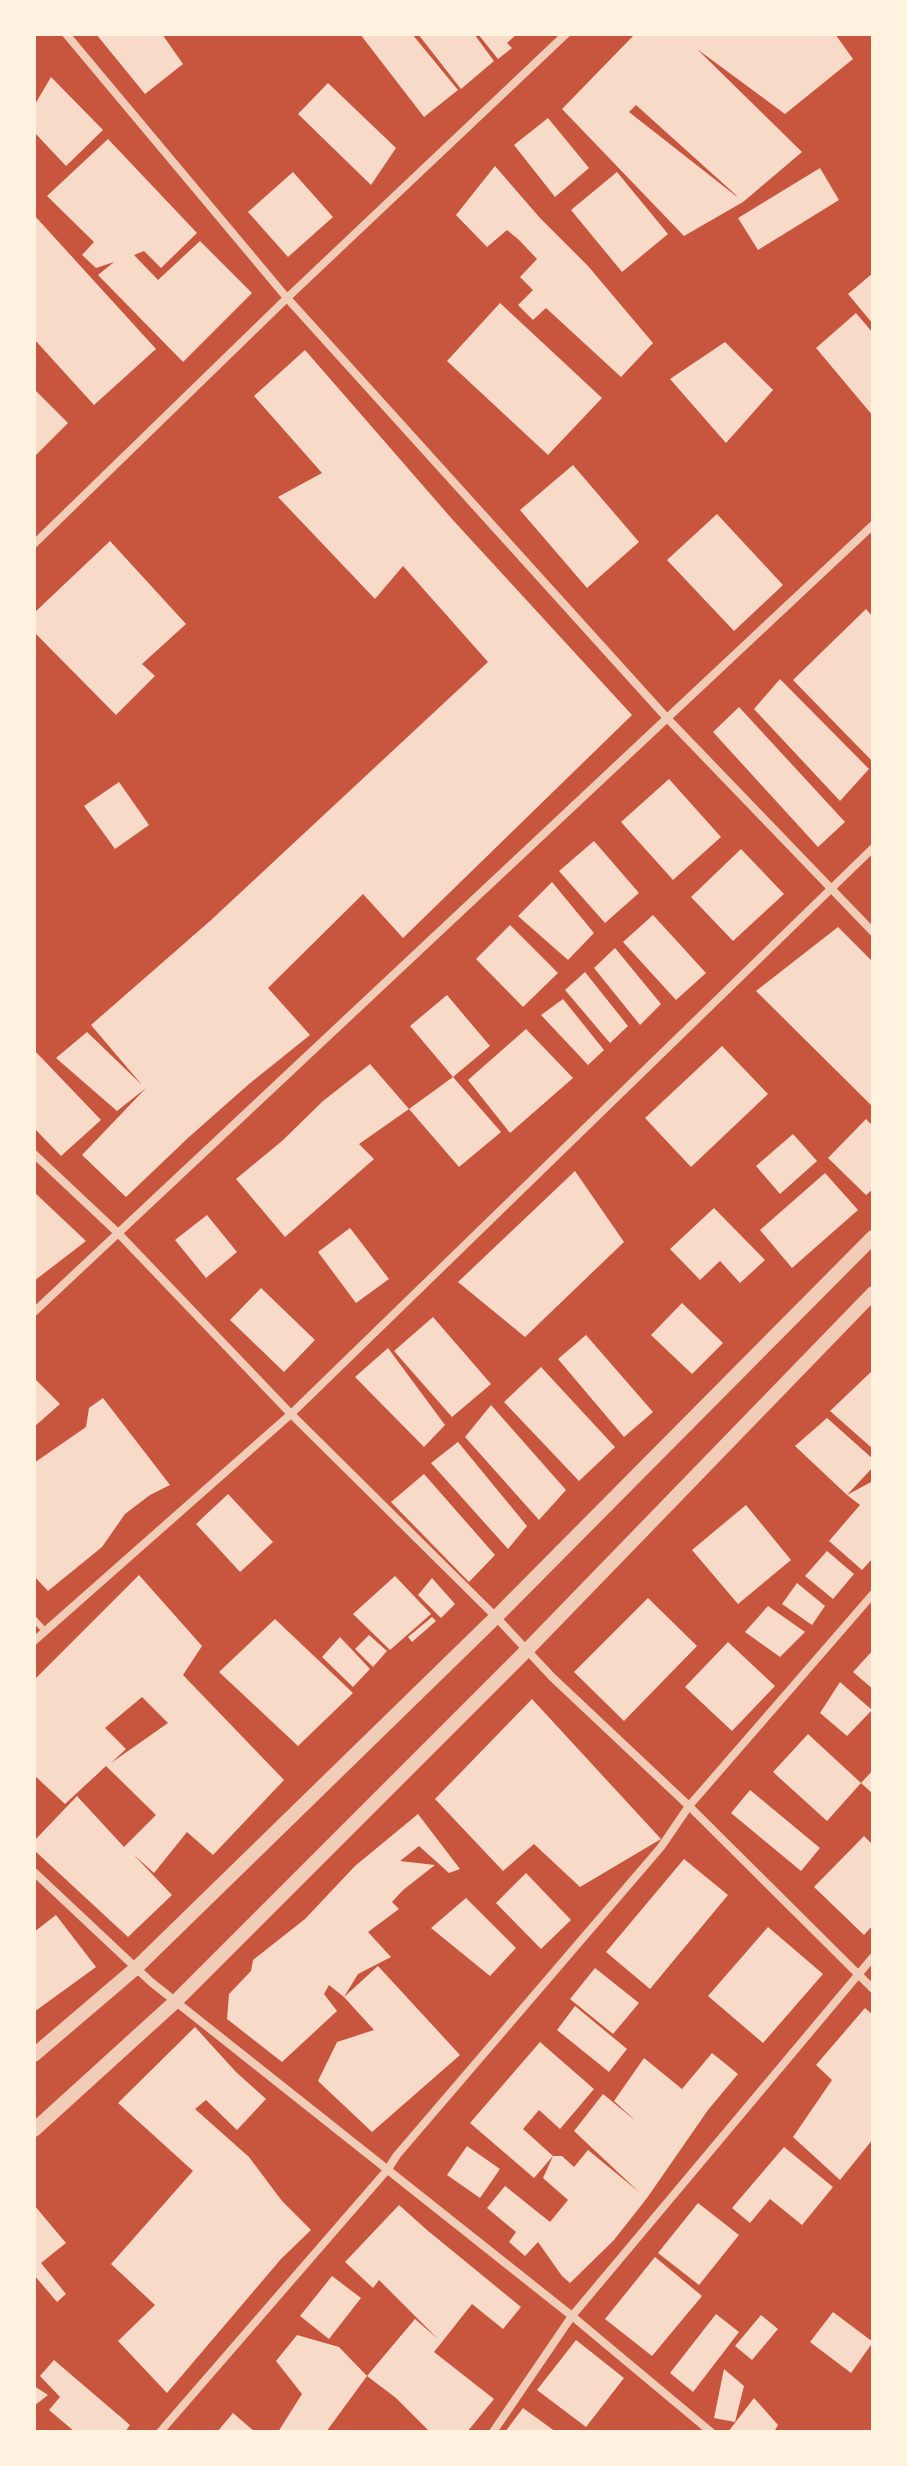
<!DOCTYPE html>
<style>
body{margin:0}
#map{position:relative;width:907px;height:2466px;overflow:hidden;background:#c8553d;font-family:Quicksand,sans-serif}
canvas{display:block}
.frame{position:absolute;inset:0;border:36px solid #fff3e0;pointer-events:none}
</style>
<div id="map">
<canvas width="907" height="2466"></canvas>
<div class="frame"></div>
</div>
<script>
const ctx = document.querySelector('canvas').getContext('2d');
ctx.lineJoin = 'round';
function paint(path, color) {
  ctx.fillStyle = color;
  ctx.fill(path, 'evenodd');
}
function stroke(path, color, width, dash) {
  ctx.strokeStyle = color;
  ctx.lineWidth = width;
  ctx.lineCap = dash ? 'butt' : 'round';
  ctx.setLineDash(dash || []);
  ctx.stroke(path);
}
paint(new Path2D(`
 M96,34h66l21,30 -38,30z
 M360,34h52l46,56 -34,27z
 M418,34h56l20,27 -33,28z
 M478,34h39l-10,9 5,5 -14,11z
 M635,34h200l18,25 -68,55 -88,-65 105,103 -59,50 -59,34 -122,-127zM636,105l101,91h-1l-107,-84z
 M51,77l52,53 -37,36 -32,-34v-26z
 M328,83l68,65 -25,37 -73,-71z
 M548,118l41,50 -34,29 -41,-52z
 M108,139l89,94 -36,35 -17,-17 -10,4 24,25 42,-39 52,52 -69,69 -85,-87 16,-13 -18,6 -14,-13 12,-13 -47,-46z
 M495,166l45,52 48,48 65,77 -32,34 -75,-69 -13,12 -15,-15 15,-15 -13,-13 17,-18 -18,-19 -12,-10 -20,17 -31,-32z
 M820,168l19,32 -81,50 -20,-32z
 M293,172l40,45 -45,40 -40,-45z
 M617,172l51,62 -46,38 -51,-62z
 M34,215l122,134 -62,56 -60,-66z
 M873,273v51l-25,-30z
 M500,303l102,95 -54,57 -101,-94z
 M856,313l17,20v83l-57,-68z
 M725,342l48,48 -47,53 -56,-64z
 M305,350l147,169 180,196 -229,223 -40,-44 -95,94 42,47 -61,49 -60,53 -63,60 -44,-42 64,-67 -29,23 -61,-53 31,-26 55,53 -51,-60 119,-104 278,-259 -85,-96 -28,33 -97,-102 44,-24 -68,-77z
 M34,389l34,34 -34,34z
 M573,465l66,77 -52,46 -67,-78z
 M717,514l66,71 -49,46 -67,-71z
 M110,541l76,83 -44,40 13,12 -39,39 -82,-83v-19z
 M866,609l7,8v145l-80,-82z
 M780,679l89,90 -29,32 -86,-92z
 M739,707l106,115 -27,25 -105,-115z
 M669,779l52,58 -48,43 -52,-58z
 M119,782l30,43 -34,24 -31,-43z
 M594,841l45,52 -34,30 -46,-52z
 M741,849l43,45 -51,47 -42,-44z
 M552,882l42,51 -26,27 -50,-44z
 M653,915l53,58 -30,27 -53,-58z
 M510,925l48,48 -35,34 -47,-48z
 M838,927l35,35v145l-117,-116z
 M615,948l46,56 -21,21 -46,-57z
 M585,972l43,54 -18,17 -45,-53z
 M447,995l43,51 -37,31 -43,-51z
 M563,999l41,51 -16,15 -47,-50z
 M526,1029l47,49 -63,55 -42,-53z
 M722,1046l46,48 -77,73 -46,-49z
 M34,1050l67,70 -40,36 -27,-28z
 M370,1064l39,45 -50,35 15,15 -89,78 -49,-58 46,-38 41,-40z
 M453,1077l48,55 -42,35 -50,-58z
 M866,1119l7,7v63l-7,6 -38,-37z
 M793,1134l24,27 -37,33 -24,-28z
 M575,1171l49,71 -99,95 -67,-55z
 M825,1173l33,37 -66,58 -32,-38z
 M34,1192l52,49 -52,40z
 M714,1208l51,52 -25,23 -20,-22 -20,19 -30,-31z
 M207,1215l30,37 -31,26 -31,-38z
 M350,1228l39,51 -33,24 -38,-51z
 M261,1288l54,52 -31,32 -54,-52z
 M682,1303l41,40 -31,31 -41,-39z
 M433,1317l58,67 -39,33 -58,-66z
 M586,1335l67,77 -29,25 -66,-78z
 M388,1348l57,77 -21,22 -69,-70z
 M541,1367l74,80 -36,34 -75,-79z
 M873,1370v79l-43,-38z
 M34,1378l26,26 -26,23z
 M103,1398l67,87 -20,10 -25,19 -23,33 -54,44 -14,-15v-113l52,-36 3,-19z
 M491,1405l75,85 -27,30 -74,-83z
 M827,1418l46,41v8l-26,28 -52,-49z
 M458,1442l69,84 -19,23 -77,-86z
 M424,1474l71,81 -26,27 -78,-80z
 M873,1481v77l-11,12 -33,-29 31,-36 -13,-10z
 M228,1494l45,48 -33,30 -44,-48z
 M746,1505l45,55 -53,44 -46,-54z
 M827,1551l27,23 -21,25 -28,-23z
 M139,1575l63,71 -19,29 101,105 -71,75 -26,-23 -33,41 -21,-19 39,41 -44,42 -94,-87v-9l43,-45 47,51 32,-32 -50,-49 -41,38 -31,-29v-95zM142,1697l26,26 -57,40 15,-14 -21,-21z
 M395,1576l36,38 -41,36 -37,-36z
 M432,1578l23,26 -14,14 -23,-23z
 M797,1583l28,23 -13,19 -30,-21z
 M648,1598l49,48 -73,75 -50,-49z
 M768,1606l37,26 -25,25 -35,-25z
 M432,1617l4,4 -24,21 -4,-5z
 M275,1619l78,74 -55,53 -79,-74z
 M369,1635l18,16 -14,16 -18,-18z
 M340,1637l30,32 -17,18 -31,-30z
 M728,1642l47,44 -43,45 -47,-44z
 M873,1650v39l-20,-17z
 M840,1682l32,28 -25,26 -27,-23z
 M532,1699l129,140 -81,48 -46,-43 -31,27 -68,-72z
 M808,1734l53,49 -34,38 -54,-49z
 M873,1770v24l-12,-11z
 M750,1790l70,58 -19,23 -70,-58z
 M418,1814l42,55 -11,4 -30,-27 -19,15 35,4 -32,25 -11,12 7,7 -31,23 23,25 -33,17 -14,23 34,-31 82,89 -88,77 -54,-51 19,-39 37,-12 -30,-33 -15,-12 -5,9 13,17 -55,51 -55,-43 2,-25 22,-23 2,-11 52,-41 50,-53z
 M864,1836l9,9v80l-9,10 -50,-48z
 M684,1859l44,36 -78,94 -44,-37z
 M526,1873l45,47 -30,29 -45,-46z
 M466,1898l50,50 -26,28 -59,-48z
 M56,1915l40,52 -62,45v-80z
 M768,1927l55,47 -60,69 -55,-47z
 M595,1968l44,35 -26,31 -43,-35z
 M575,2006l52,43 -18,23 -52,-42z
 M865,2008l8,7v124l-33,41 -47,-43 39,-57 -16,-15z
 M195,2027l41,45 30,27 -29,31 -31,-30 -11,9 54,48 33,44 29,29 -30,29 -114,134 -49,-52 37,-36 -44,-41 82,-93 -75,-68z
 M540,2042l54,47 -34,40 -21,-19 -16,19 30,27 -19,22 -64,-55z
 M712,2053l26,21 -30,36 -61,88 -33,42 -44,43 -8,-7 -24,-34 -13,14 -16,-14 7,-10 -29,-24 18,-22 45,36 18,-22 -25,-22 10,-22h9l12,11 14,-17 51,42 -65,-61 29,-37 34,28 -23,-21 30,-43 38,31z
 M467,2146l33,23 -20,29 -33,-23z
 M784,2147l49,40 -31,38 -32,-26 -20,24 -18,-15z
 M698,2203l41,32 -40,50 -41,-32z
 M34,2205l32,38 -25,20 25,31 -9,8 -23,-27z
 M399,2205l28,25 94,77 -18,22 -31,-25 -38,48 60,47 -27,33h-37l-34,-34 -29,-22 48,-57 23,20 -59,-59 -6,8 -28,-26z
 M655,2257l47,39 -50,60 -47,-37z
 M332,2276l29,22 -32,41 -29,-23z
 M833,2312l40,30 -22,31 -41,-31z
 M716,2314l23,18 -46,60 -23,-19z
 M761,2315l17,14 -26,31 -17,-14z
 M297,2335l42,12 28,29 -41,56h-48l24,-38 -26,-33z
 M576,2340l48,38 -38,49 -49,-37z
 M54,2360l76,65 -5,7h-50l-26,-22 11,-13 -20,-21z
 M724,2369l20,17 -9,36 -21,-4z
 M34,2386l14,9 -14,11z
 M754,2398l24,27 -4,7h-46z
 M523,2408l33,24h-51z
 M233,2413l22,19h-38z`), '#f7dbc8');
stroke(new Path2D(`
 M34,1619l11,12`), '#f1ccb7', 6);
stroke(new Path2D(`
 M66,34l221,264 379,419 207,215
 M34,544l253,-246 279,-264
 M34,1154l84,79 173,181 205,203 56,60 137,129 184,183
 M34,1312l839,-787
 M34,1641l257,-227 582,-566
 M34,1872l117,110 421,334 139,116
 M160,2432l228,-263 9,-14 264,-308 28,-41 184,-212
 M493,2432l79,-116 301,-359`), '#f1ccb7', 8);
stroke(new Path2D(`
 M34,2055l102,-87 360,-351 377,-380
 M34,2130l142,-129 351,-351 346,-357`), '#f1ccb7', 14);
</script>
